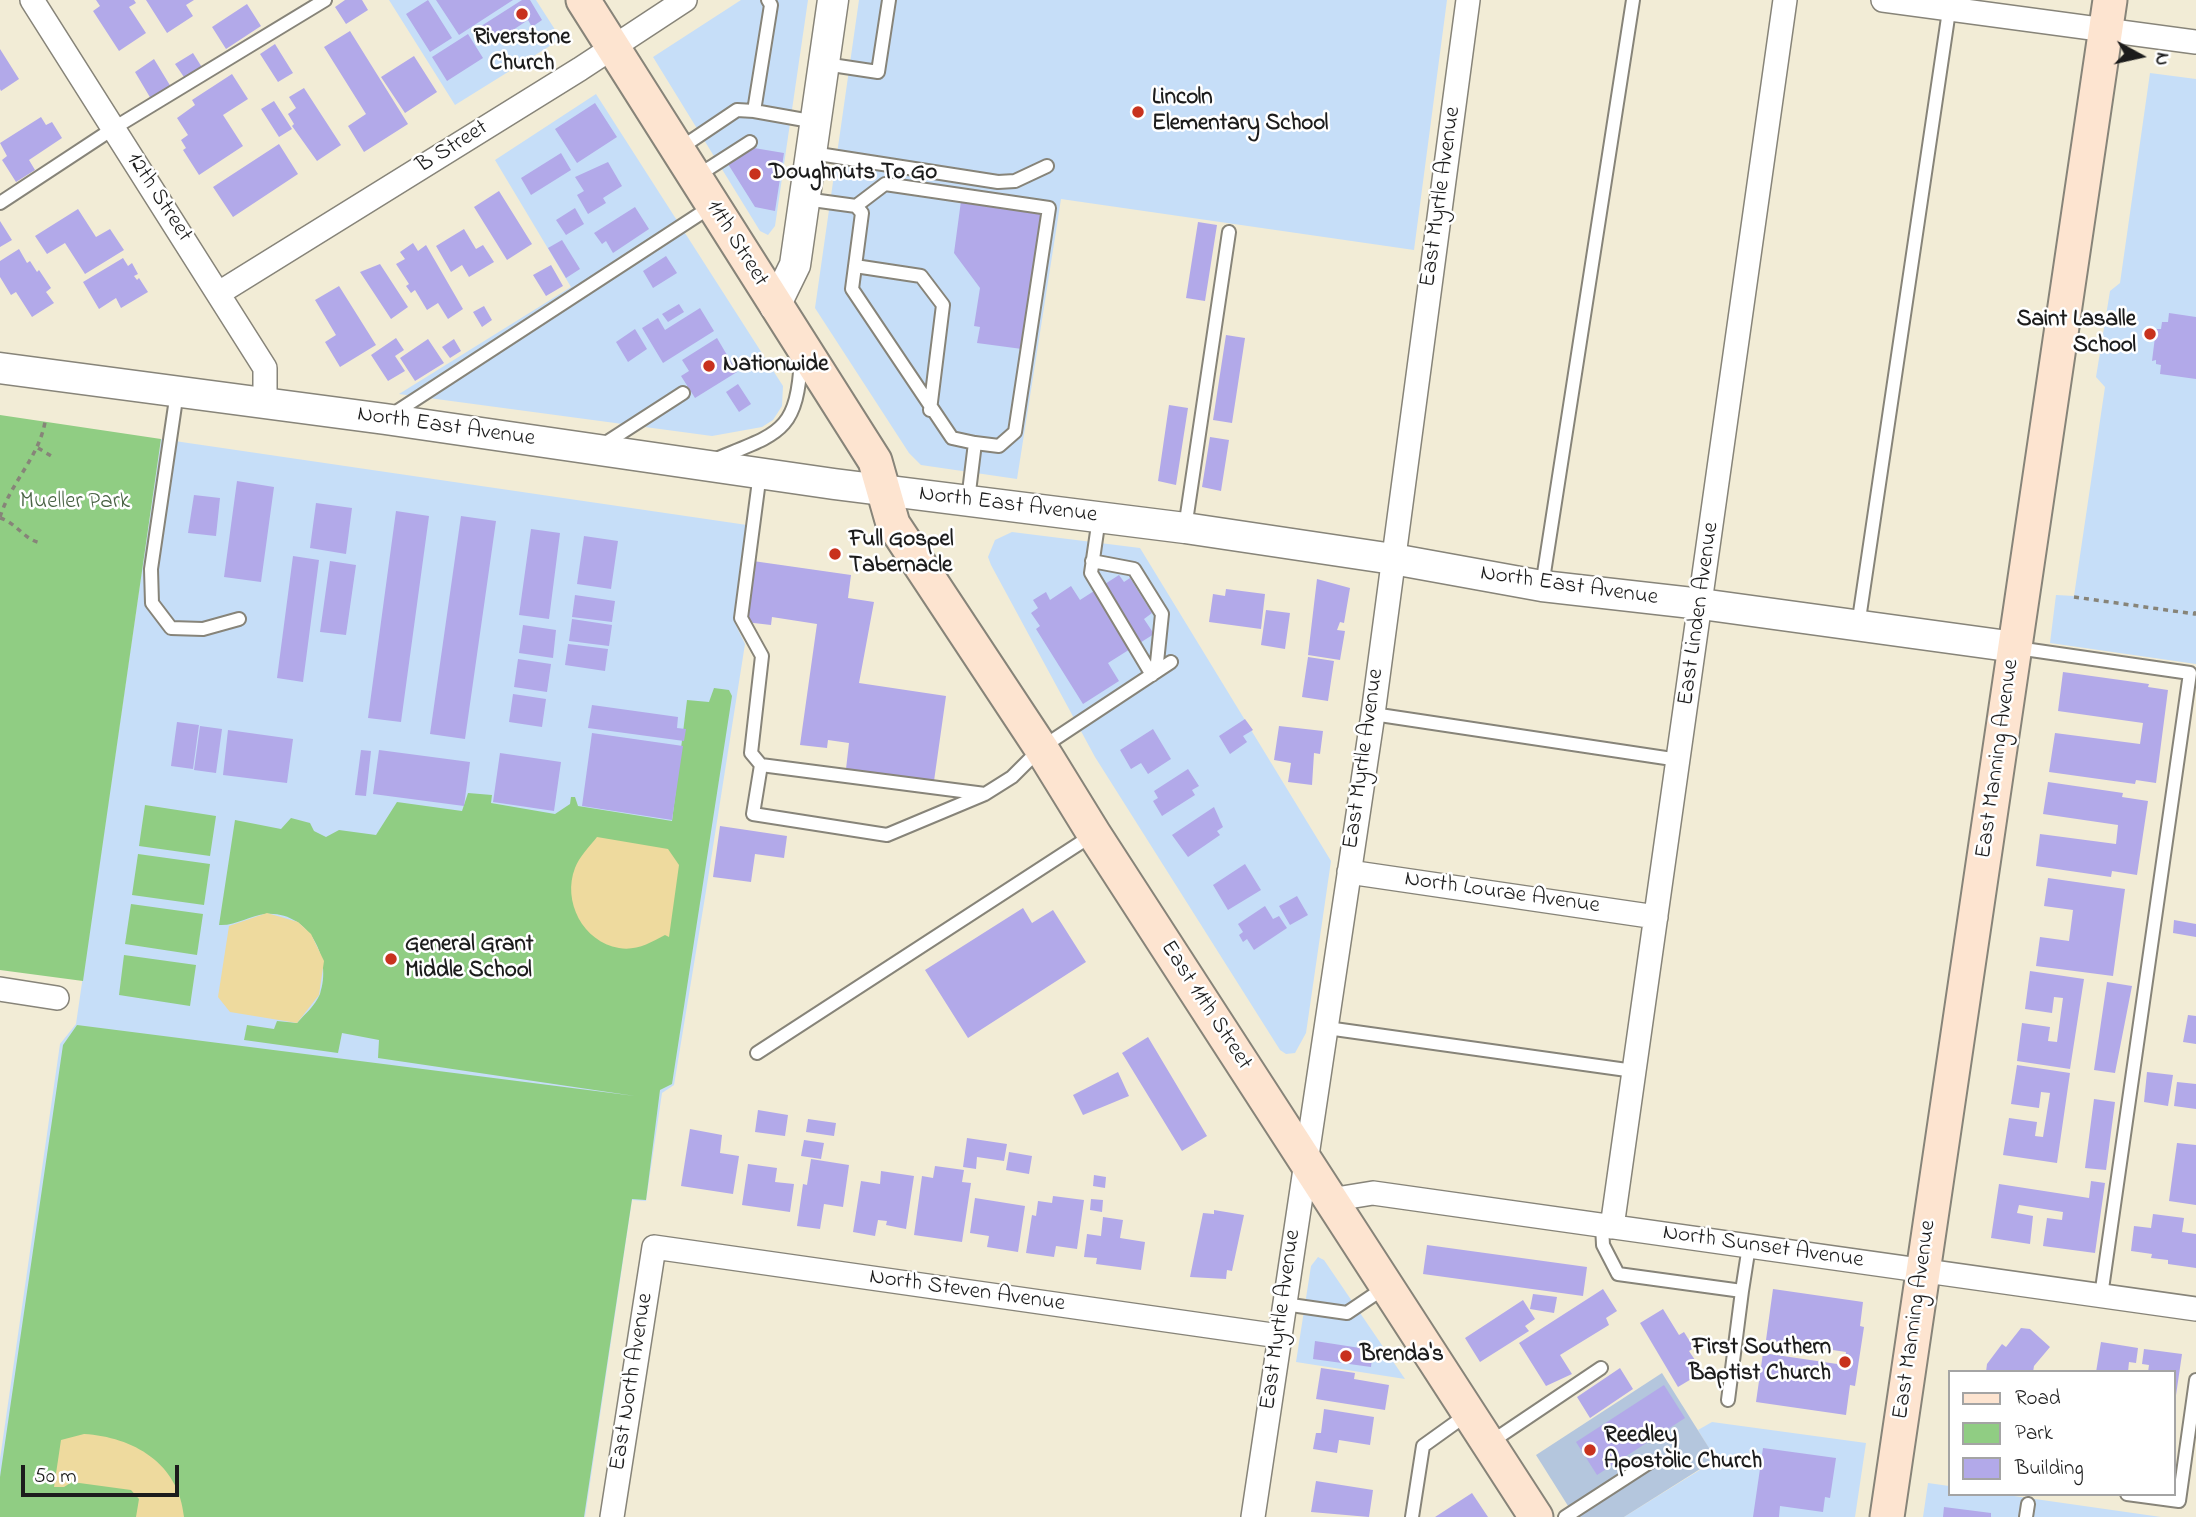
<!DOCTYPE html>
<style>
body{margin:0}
#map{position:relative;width:2196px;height:1517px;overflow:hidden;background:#f2ecd6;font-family:"Indie Flower",sans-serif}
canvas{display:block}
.legend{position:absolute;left:1948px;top:1370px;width:228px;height:126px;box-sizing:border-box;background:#fff;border:2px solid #a4a4a4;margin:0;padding:9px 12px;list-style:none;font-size:21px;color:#1c1c1c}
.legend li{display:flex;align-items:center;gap:14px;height:35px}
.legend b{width:35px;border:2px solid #a4a4a4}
.north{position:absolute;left:2105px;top:21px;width:70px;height:70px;-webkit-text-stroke:5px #fff;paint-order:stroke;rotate:98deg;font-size:19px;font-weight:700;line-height:28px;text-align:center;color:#1c1c1c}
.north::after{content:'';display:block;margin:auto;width:24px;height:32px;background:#1c1c1c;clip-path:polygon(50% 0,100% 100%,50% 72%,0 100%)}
.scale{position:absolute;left:21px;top:1465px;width:158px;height:32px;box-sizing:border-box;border:4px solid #1c1c1c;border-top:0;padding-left:9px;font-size:21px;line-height:24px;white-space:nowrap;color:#1c1c1c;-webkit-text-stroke:5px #fff;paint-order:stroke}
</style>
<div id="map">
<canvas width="2196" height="1517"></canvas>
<ul class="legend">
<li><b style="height:9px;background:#fde4d0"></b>Road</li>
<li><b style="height:19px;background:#90cd83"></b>Park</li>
<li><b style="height:19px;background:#b2a9e9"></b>Building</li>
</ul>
<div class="north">N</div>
<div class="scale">50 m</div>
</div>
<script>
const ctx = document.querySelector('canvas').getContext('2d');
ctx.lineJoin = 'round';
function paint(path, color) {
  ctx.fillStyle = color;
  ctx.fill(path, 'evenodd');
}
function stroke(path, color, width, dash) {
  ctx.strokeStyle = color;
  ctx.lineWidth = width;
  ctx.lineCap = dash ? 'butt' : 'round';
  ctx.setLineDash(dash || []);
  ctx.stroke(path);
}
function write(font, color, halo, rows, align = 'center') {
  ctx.font = font + ' "Indie Flower",sans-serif';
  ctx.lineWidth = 5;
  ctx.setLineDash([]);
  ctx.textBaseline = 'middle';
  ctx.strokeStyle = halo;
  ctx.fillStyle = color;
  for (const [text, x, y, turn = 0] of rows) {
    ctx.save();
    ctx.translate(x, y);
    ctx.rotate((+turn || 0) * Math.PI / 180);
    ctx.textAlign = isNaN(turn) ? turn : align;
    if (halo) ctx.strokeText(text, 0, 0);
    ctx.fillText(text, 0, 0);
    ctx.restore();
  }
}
paint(new Path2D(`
 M389,0h147l25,39 -106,66z
 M741,0h67l-33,226 -7,9 -8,-4 -107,-174z
 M859,0h588l-33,250 -353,-51 -44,280 -96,-14 -12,-12 -94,-145z
 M2150,73l46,6v585l-146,-21 6,-48 18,1 31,-209 -9,-10 14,-86 10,-8z
 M596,94l187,292 -1,20 -9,14 -11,7 -50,9 -313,-42 172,-107 -76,-127z
 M161,439l586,86 -13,96 11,23 -39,247 -32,194 -12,8 -16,108 -14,-1 -47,317h-585v-58l60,-415 16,-20z
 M1012,532l128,16 191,313 -25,172 -11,20 -9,1 -6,-4 -185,-293 -104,-192 -3,-8 7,-17z
 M1318,1257l6,3 81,119 -109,-17 15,-96z
 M1712,1422l154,21 -11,74h-231l92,-57 -18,-30z
 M1928,1483l21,3v8h51l161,23h-238z`), '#c6def8');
paint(new Path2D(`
 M1662,1373l54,86 -92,58h-49l-39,-62z`), '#b4c6dd');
paint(new Path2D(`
 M0,415l161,24 -78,542 -83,-11z
 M714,688l15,2 3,6 -60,388 -12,6 -14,110 -14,-1 -48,318h-584v-40l63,-432 14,-20 558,71 -257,-38 1,-18 -37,-7 -4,20 -94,-13 3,-15 27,4 3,-8 20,2c8,-9 18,-17 23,-29 13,-36 -12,-83 -54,-80 -16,1 -30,12 -47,11l16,-105 46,9 10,-11 19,5 4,8 12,6 13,-7 37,5 21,-33 65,9 6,-18 24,2 -1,8 64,11 15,-10 1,-7h4l3,9 94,15 15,-121 22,2z
 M145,805l71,11 -6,40 -71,-10z
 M138,854l72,10 -6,41 -72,-10z
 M131,904l72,10 -6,41 -72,-11z
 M124,955l72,10 -6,41 -71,-11z`), '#90cd83');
paint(new Path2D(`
 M597,837l71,12 11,16 -10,72 -4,-2c-15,8 -29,16 -46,13 -36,-6 -57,-47 -44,-80 4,-11 15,-22 22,-31z
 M267,913l31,9 13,12 13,27 -5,34 -22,28 -67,-11 -12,-15 11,-71z
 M84,1434c49,3 95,29 100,83h-48l3,-18 -8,-9 -59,-8 -8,5h-10l7,-47z`), '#eeda9e');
paint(new Path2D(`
 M96,0h38l2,3 -7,4 17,26 -27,18 -26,-40 7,-5z
 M146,0h48l-8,5 7,11 -26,17z
 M345,0h17l6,10 -22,14 -11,-17z
 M428,0l24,38 -22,14 -24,-38z
 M436,0h77l-54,35z
 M522,0h8l12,20 -10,7 -4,-7 -39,26 -11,-18z
 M247,4l14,22 -35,23 -14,-22z
 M350,31l58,93 -44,28 -16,-26 18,-12 -42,-67z
 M468,34l15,24 -36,23 -15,-24z
 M275,44l18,29 -15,9 -18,-28z
 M0,49l19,30 -18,12 -1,-2z
 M193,53l10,16 -17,11 -11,-16z
 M414,56l23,36 -32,21 -24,-36z
 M154,59l17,28 -20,12 -16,-27z
 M232,74l16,25 -25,16 20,31 -44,29 -16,-25 3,-2 -5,-8 7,-5 -11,-17 18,-13 -3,-5z
 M304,88l37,57 -24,16 -25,-35 2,-2 -6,-10 8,-6 -7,-11z
 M274,101l18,28 -13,8 -18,-28z
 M595,103l22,34 -40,26 -22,-34z
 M41,117l5,8 6,-3 10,16 -33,22 6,10 -19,12 -14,-22 5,-4 -7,-13z
 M279,144l19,30 -65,43 -20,-30z
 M754,148l30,5 -9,58 -20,-4 -27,-43z
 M561,153l10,17 -40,25 -10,-17z
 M608,162l14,24 -19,12 3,5 -18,11 -11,-19 7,-4 -9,-14z
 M499,191l33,53 -25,16 -33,-53z
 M961,201l81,12 -20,136 -45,-6 3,-16 -6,-1 6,-38 -26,-35z
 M635,207l14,22 -36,24 -7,-12 -4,3 -8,-11z
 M575,208l9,16 -18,11 -10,-15z
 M78,209l18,28 14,-8 14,21 -39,24 -20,-31 -18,11 -12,-18z
 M0,221l12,19 -12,7z
 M1198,222l19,3 -12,76 -19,-3z
 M464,229l12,20 7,-4 11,17 -25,15 -7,-12 -11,7 -15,-26z
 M562,240l18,29 -14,9 -18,-30z
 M413,243l5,8 8,-6 37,64 -15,10 -10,-16 -11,7 -12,-20 -4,3 -5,-7 3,-2 -13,-20 9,-5 -5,-7z
 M19,249l8,14 3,-2 7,11 2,-2 12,18 -5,4 8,11 -22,14 -16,-25 -5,3 -11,-18v-16z
 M666,256l11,17 -24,15 -10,-17z
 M123,258l5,8 4,-3 6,11 -4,2 3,4 2,-2 9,14 -27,16 -5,-10 -17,11 -16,-27z
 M380,264l28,43 -17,12 -31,-47z
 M551,265l12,21 -17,10 -13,-21z
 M339,286l37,59 -36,22 -15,-25 11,-7 -21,-35z
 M679,304l5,8 -16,10 -6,-8z
 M484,306l8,14 -10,7 -9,-15z
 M700,308l14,23 -51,32 -21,-35 16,-10 7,12z
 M2169,313l27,4v62l-36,-5 1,-9 -5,-1v-4l-4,1 4,-32h5l1,-7h6z
 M635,329l12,20 -19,13 -12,-20z
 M1226,335l19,3 -13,85 -19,-3z
 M396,338l8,12 -9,6 10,15 -17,10 -17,-26z
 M717,338l20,34 -42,26 -14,-22 8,-5 -7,-11z
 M428,339l16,24 -29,18 -15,-23z
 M454,339l7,12 -11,7 -8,-11z
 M738,384l13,20 -12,8 -13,-20z
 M1169,405l19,3 -12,77 -18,-4z
 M1210,437l19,3 -8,51 -19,-4z
 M237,481l37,6 -13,95 -37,-5z
 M194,495l26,3 -4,38 -28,-3z
 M316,503l36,5 -6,46 -36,-6z
 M396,511l33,5 -28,206 -33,-4z
 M461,516l35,5 -31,218 -35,-5z
 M531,529l29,4 -11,86 -30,-4z
 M584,536l34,5 -7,48 -34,-5z
 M293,556l26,4 -16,122 -26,-4z
 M330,561l26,4 -10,70 -26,-3z
 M753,561l98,14 -3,23 26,4 -15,81 87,13 -12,85 -88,-12 3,-26 -21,-3 -1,8 -27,-3 17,-121 -45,-7 -1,8 -26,-3z
 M1119,575l5,7 6,-4 22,35 -8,6 10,15 -46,29 11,18 -36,23 -47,-75 4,-3 -9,-13 7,-5 -5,-8 13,-8 4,8 21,-14 9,14z
 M1317,579l33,9 -6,35 -4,-1 -3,8 8,1 -5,29 -32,-5z
 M1226,589l39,5 -4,35 -52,-7 4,-28 12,2z
 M575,595l40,6 -3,21 -40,-5z
 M1266,610l24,3 -5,36 -24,-4z
 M572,619l40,6 -3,21 -40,-5z
 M523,625l33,5 -3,28 -34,-5z
 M568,644l40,5 -3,22 -40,-6z
 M1308,657l26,4 -6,40 -26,-4z
 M518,659l33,5 -4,28 -33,-5z
 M2063,672l86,12 -1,3 20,3 -12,93 -20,-3 -1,4 -86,-12 6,-39 85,11 3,-21 -85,-12z
 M513,694l33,5 -4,28 -33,-5z
 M592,705l86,12 -1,11 9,1 -2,12 -96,-13z
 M1245,719l8,11 -10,6 4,6 -17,12 -11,-18z
 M177,722l22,3 -6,44 -22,-3z
 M200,726l22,3 -6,44 -22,-3z
 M1279,726l44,5 -3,23 -6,-1 -2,32 -24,-3 3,-19 -17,-3z
 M1153,729l18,30 -23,15 -7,-11 -10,6 -11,-19z
 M228,730l65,9 -6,44 -64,-8z
 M592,733l91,13 -11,74 -90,-14z
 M361,750l10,1 -5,45 -11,-1z
 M379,750l91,12 -6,44 -91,-12z
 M500,753l61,9 -7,49 -61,-9z
 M1188,769l11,17 -7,4 3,5 -33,21 -9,-15 5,-3 -4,-7z
 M2048,782l75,11 -1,4 26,4 -11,74 -25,-4 -1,6 -75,-11 4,-32 76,10 2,-19 -75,-11z
 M1214,807l9,20 -6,4 3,4 -32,22 -16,-22z
 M720,826l67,10 -3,22 -29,-4 -4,28 -38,-5z
 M1245,864l16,26 -33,20 -15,-25z
 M2048,878l77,11 -12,87 -77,-10 4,-29 29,4 4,-31 -29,-4z
 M1297,896l11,19 -18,10 -11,-19z
 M1265,906l8,13 6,-3 8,12 -33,22 -7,-11 -4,3 -4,-7 4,-3 -5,-8z
 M1023,908l9,15 21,-13 33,52 -118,76 -43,-68z
 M2174,920l22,4v13l-23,-4z
 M2030,971l54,8 -14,90 -53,-8 5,-38 28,4 -2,14 9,1 6,-44 -9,-1 -2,16 -27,-4z
 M2107,982l25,4 -17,87 -21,-3z
 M2188,1015l8,1v28l-13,-2z
 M1148,1037l59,99 -25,15 -60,-98z
 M2017,1065l53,8 -13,90 -54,-8 6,-37 28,4 -2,14 8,1 7,-44 -9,-1 -2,16 -28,-4z
 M1118,1072l11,24 -46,19 -10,-20z
 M2147,1072l26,3 -5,31 -24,-4z
 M2177,1082l19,2v25l-22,-3z
 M2094,1099l21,3 -9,68 -21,-2z
 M758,1110l30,5 -3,21 -30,-4z
 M808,1119l28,4 -2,13 -28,-4z
 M690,1129l32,6 -2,18 19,3 -6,38 -52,-8z
 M967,1138l40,6 -3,17 -27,-4 -1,12 -13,-2z
 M804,1140l20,3 -3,16 -20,-3z
 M2177,1143l19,2v60l-27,-4z
 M1009,1152l23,4 -3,18 -23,-4z
 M811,1159l38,6 -6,42 -19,-3 -4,25 -23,-3 6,-42 4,1z
 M748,1164l29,4 -2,14 19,2 -4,28 -48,-7z
 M935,1166l29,4 -2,12 9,1 -9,59 -48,-7 8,-59 11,2z
 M881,1171l33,5 -8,53 -20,-4 1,-4 -9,-1 -3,16 -22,-4 8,-51 19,3z
 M1094,1175l12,2 -1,11 -12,-2z
 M2091,1181l14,2 -10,70 -52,-7 4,-28 15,2 1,-8 -44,-7 -2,8 16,3 -3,28 -39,-6 8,-54 90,14z
 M1053,1196l31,4 -7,49 -21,-3 -2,11 -28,-4 6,-38 4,1 2,-15 14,2z
 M975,1198l50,8 -7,46 -31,-5 2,-11 -19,-3z
 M1091,1199l12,1 -1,12 -12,-2z
 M1214,1210l30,5 -12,56 -5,-1 -1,9 -36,-2 13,-64 11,1z
 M2153,1214l31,4 -2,14 14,2v34l-28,-4v-4l-17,-2 1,-4 -21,-3 3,-25 17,2z
 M1103,1217l20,3 -3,18 25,4 -4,28 -45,-6 1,-6 -13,-1 3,-23 14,2z
 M1427,1245l160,22 -4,29 -160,-22z
 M1603,1289l14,22 -11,7 3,7 -49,30 12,19 -26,12 -27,-43z
 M1773,1289l90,13 -3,24 4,1 -9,59 -5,-1 -4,30 -90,-13 7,-49 81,12 2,-13 -80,-12z
 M1533,1294l24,3 -3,16 -24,-4z
 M1523,1300l12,19 -10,7 4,5 -49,31 -15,-24z
 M1663,1309l16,26 5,-3 10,16 -5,3 14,21 -25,15 -38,-64z
 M2021,1328l9,1 20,18 -16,19 -1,6h-47l1,-8 15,-20 4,3z
 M1315,1341l58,9 -2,17 -58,-8z
 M2101,1342l37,6 -2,15 -7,-1 -1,10h-32z
 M2144,1349l38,5 -7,48 -2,-30h-25l1,-7 -7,-1z
 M1321,1368l34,5 -1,6 35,6 -4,25 -69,-11z
 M1620,1368l13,21 -43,29 -13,-21z
 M1664,1385l21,33 -88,57 -21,-33z
 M1324,1409l50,8 -4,28 -31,-5 -2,13 -24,-4 3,-16h5z
 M1763,1448l73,10 -6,40 -5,-1 -2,15 -43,-6 -1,11h-26z
 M1316,1481l57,9 -4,27 -58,-5z
 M1472,1493l16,24h-53z
 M1944,1507l47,6v4h-48z`), '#b2a9e9');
const service = new Path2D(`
 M768,0l3,5 -17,106 62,11
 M825,64l53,8 11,-72
 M679,149l58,-39 17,1
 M812,153l186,29 17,-1 32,-15
 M697,176l53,-34
 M805,199l51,7 6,7 -10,76 100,149 23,5 -7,57
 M0,203l114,-75 211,-128
 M856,206l29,-22 164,24 -34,224 -16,14 -24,-3
 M855,266l66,10 22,29 -13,105
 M177,392l-26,177 1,34 19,25 32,1 36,-10
 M390,416l322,-210
 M601,446l82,-53
 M716,459c63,-26 81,-26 85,-100
 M760,473l-19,145 21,38 -11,97 10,12 224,29
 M1099,518l-8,55 61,102
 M1185,528l44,-296
 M1092,561l42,8 28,45 -6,58
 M1542,586l91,-586
 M1858,626l92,-622
 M2017,648l173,25 -89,623
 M1373,714l306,46
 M761,765l-8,49 134,21 98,-41 27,-17 29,-29 130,-86
 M1327,1028l307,43
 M757,1053l337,-219
 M1602,1225l1,20 15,29 124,17 7,-45
 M1284,1304l63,9 40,-27
 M1728,1400l14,-109
 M1491,1442l110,-74
 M2127,1494l52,7 17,-121
 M1412,1517l11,-71 46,-33
 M1565,1517l85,-55
 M2026,1517l2,-13`);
const minor = new Path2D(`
 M32,0l233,368v34
 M1883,0l313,42
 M219,293l361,-224 105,-69
 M1349,872l307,45
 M0,989l57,9
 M1330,1200l43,-7 823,116
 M1612,1227l173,-1227
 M612,1517l42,-270 625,89
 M1253,1517l120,-803 95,-714`);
const tertiary = new Path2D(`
 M775,306l20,-41 38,-265
 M0,368l385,51 449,65 351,44 208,31 149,27 159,18 314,43`);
const secondary = new Path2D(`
 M583,0l292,461 18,63 148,224 53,86 442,683
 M1887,1517l223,-1517`);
stroke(service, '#878479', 16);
stroke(minor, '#878479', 26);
stroke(tertiary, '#878479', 33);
stroke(secondary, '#878479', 37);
stroke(new Path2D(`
 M38,448l15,9
 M0,517c11,-35 39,-60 45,-95
 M0,518c17,5 24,22 41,25
 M2074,597l121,17 1,-7`), '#878479', 3.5, [5, 5]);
stroke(service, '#fff', 12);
stroke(minor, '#fff', 23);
stroke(tertiary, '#fff', 30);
stroke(secondary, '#fde4d0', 33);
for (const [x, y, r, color] of [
 [522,14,7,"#c8321e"],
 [1138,112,7,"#c8321e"],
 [755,174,7,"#c8321e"],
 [2150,334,7,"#c8321e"],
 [709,366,7,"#c8321e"],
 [835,554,7,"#c8321e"],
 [391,959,7,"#c8321e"],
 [1346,1356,7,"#c8321e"],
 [1845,1362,7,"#c8321e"],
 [1590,1450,7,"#c8321e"]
]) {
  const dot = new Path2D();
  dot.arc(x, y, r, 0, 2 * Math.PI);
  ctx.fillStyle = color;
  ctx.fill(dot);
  stroke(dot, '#fff', 2.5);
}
write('bold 23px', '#1c1c1c', '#fff', [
 ["Riverstone",522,39,"center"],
 ["Church",522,65,"center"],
 ["Lincoln",1152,99],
 ["Elementary School",1152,125],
 ["Doughnuts To Go",769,174],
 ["Saint Lasalle",2136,321,"right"],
 ["School",2136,347,"right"],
 ["Nationwide",723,366],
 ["Full Gospel",849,541],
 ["Tabernacle",849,567],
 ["General Grant",405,946],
 ["Middle School",405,972],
 ["First Southern",1831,1349,"right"],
 ["Baptist Church",1831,1375,"right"],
 ["Brenda's",1360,1356],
 ["Reedley",1604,1437],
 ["Apostolic Church",1604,1463]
], 'left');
write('23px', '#1c1c1c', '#fff', [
 ["B Street",453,148,-32],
 ["East Myrtle Avenue",1442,197,-82],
 ["12th Street",158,198,57],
 ["11th Street",736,244,58],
 ["North East Avenue",446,428,8],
 ["North East Avenue",1008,506,7],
 ["North East Avenue",1569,587,8],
 ["East Linden Avenue",1700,614,-82],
 ["East Myrtle Avenue",1365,759,-82],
 ["East Manning Avenue",1999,759,-82],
 ["North Lourae Avenue",1502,894,8],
 ["East 11th Street",1205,1006,57],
 ["North Sunset Avenue",1763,1248,8],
 ["North Steven Avenue",967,1292,8],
 ["East Myrtle Avenue",1282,1320,-82],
 ["East Manning Avenue",1916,1320,-82],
 ["East North Avenue",633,1382,-81]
]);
write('23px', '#4a6345', '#fff', [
 ["Mueller Park",75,503]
]);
</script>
